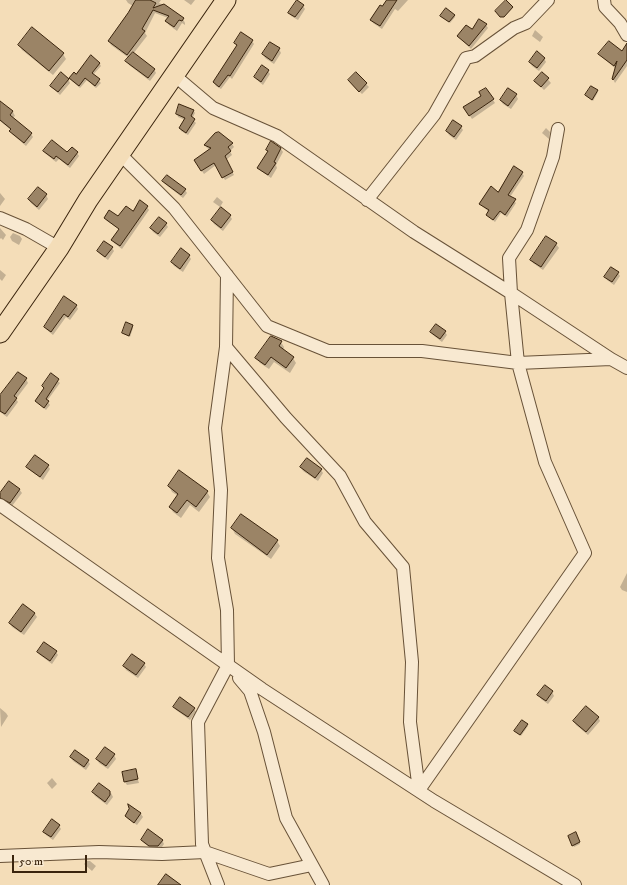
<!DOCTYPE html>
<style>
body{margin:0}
#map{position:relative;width:627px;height:885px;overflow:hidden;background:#f4ddb8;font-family:"IM FELL DW Pica",serif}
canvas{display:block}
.scale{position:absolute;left:12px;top:855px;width:75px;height:18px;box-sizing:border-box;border:2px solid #3a240d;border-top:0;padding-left:5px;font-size:12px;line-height:14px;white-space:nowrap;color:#3a240d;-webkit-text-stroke:3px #f8e9d1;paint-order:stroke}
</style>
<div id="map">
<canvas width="627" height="885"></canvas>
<div class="scale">50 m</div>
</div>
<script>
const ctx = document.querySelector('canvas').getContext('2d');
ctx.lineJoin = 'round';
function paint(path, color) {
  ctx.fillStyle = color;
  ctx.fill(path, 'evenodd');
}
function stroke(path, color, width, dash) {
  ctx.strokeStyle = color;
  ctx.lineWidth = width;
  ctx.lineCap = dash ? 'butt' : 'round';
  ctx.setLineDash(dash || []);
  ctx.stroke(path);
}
paint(new Path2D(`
 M126,0h35l-2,3 8,3 2,3 14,10 2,4v2l-3,-2 -5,8 -8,-6 -3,-4 2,-3 -13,-5 -10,20 2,3 -14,18 21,15 2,4 -6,8 -21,-16 -2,-4 2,-3 -18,-13 -2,-4 24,-35 -5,-3z
 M184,0h11l-4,5z
 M389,0h19l-10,11 -3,-2 -13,20 -9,-6 -2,-3z
 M303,6l2,3 -7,11 -7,-4 -2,-3z
 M454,15l1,2 -5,6 -9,-7z
 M486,25l2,3 -17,21 -13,-13z
 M535,30l8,7 -3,5 -8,-6z
 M252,41l2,3 -22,35 -2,-2 -9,12 -5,-3 -2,-4 23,-36 -2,-3z
 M271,43l8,6 2,4 -7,11 -9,-6 -2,-4z
 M19,45l44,9 3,5 -13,16 -31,-25z
 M627,49v17l-12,17 -2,-4 3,-10 -14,-12 -2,-3 22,-1z
 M544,58l2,4 -7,9 -7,-5 -2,-4z
 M99,63l2,3 -8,9 8,8 -5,5 -9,-8 -7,8 -8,-7 -2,-3z
 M268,71l2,3 -7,11 -6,-5 -2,-3z
 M542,73l9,10 -7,7 -9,-9z
 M356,74l13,13 -7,7 -13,-13z
 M68,79l2,4 -10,12 -9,-9z
 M486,89l9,14 -23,16 -8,-12 18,-11z
 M597,91l1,1 -5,9 -7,-6z
 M516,95l2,4 -7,10 -8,-5 -2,-3z
 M0,102l13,10 2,4 -3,2 19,16 2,3 -7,9 -14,-12 -1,-4 -11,-9z
 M193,110l2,3 -3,6 4,4 -8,12 -7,-4 -1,-3 5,-8 -7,-3 -1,-3z
 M461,127l2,3 -7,10 -7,-5 -2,-4z
 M546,128l4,4 -1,7 -7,-6z
 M219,134l13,10 2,3 -4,4 2,4 -6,5 8,15 -9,5 -9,-15 -12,9 -7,-10 13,-14 -3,-2 -2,-3z
 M271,143l10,6 2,3 -7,13 1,3 -6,10 -10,-7 -2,-3 10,-16 -2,-2z
 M44,151l23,3 10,-1 2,3 -9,12 -11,-9 -3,3 -10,-8z
 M514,167l8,6 2,3 -14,21 6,6 -9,14 -6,-4 -6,9 -8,-7 2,-3 -7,-6 -2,-2 19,-11z
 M163,181l22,9 2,3 -4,5 -18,-14z
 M38,188l8,7 2,4 -9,11 -8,-7 -2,-3z
 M0,193l5,6 -5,7z
 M217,197l6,5 -3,5 -7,-5z
 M141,202l6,5 2,3 -27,39 -8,-6 -1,-3 7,-10 -13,-9 -2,-3h13l15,-5z
 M230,216l2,3 -9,12 -9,-7 -2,-4z
 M159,218l7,6 2,3 -8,10 -7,-5 -2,-4z
 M0,228l6,7 -3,5 -2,-2 -1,1z
 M13,233l7,3 2,3 -3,6 -7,-4 -2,-4z
 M546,237l10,7 3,4 -16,22 -10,-7 -2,-3z
 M112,248l2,3 -6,9 -8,-6 -2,-3z
 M181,250l8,6 2,3 -8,13 -9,-6 -2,-4z
 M0,270l6,5 -4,6 -2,-2z
 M618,273l2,3 -6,9 -7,-5 -2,-3z
 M76,305l2,4 -8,11 -4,-3 -13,18 -6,-5 -2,-3z
 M436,325l9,7 2,3 -5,7 -9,-7 -2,-3z
 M132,326l1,2 -3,9 -6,-3 -1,-1z
 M281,342l3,5 -1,3 10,8 3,5 -6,10 -16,-11 -5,7 -9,-6 -4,-5z
 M18,373l8,6 2,4 -12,16 2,3 -11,15 -7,-5v-15z
 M51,375l9,8 -13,18 3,4 -4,5 -10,-9 9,-12z
 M48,466l2,3 -7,11 -13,-10 -2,-3z
 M301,467l20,3 2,3 -5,8 -15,-10z
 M169,486l38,6 3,5 -11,15 -9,-7 -9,13 -8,-6 -3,-5 8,-11 -6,-4z
 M19,489l3,4 -10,13 -12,-7v-4z
 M232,528l45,13 3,5 -9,13 -36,-25z
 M627,573v19l-5,-2 -2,-3z
 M23,605l12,9 2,3 -13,18 -12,-8 -2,-4z
 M38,652h18l2,3 -6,9 -12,-9z
 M144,664l2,3 -8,11 -12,-8 -2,-4z
 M552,692l2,4 -6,8 -7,-5 -2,-4z
 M174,707l20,1 2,4 -6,8 -14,-10z
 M0,708l6,5 2,3 -7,11z
 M598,717l2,4 -12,14 -12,-10 -2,-4z
 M522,721l6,5 -7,10 -6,-5z
 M114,755l2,4 -8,10 -9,-6 -2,-4z
 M71,757l17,4 2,3 -4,6 -13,-9z
 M135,770l4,13 -12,2 -2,-3z
 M52,778l5,6 -5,5 -5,-6z
 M99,784l12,9 2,4 -6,8 -12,-9 -2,-4z
 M130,806l11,8 2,3 -6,8 -9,-6 -2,-3 4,-7z
 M59,826l2,3 -8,11 -7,-5 -2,-3z
 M575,834l5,10 -6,3 -5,-10z
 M142,840h20l2,4 -4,6 -8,-1 -8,-6z
 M87,861h3l6,5 -4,5 -8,-7z`), '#0003');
const building = new Path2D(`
 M136,0h14l6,3 -3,5 11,-4 20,14 -2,3 -3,-1 -5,7 -9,-6 4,-5 -16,-6 -11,19 3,2 -18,24 -19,-14 20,-28z
 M297,0l7,5 -9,12 -7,-4z
 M387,0h10l-17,26 -10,-6 10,-15 2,1z
 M506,0l7,7 -9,10h-4l-5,-6z
 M446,8l9,7 -6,7 -9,-6z
 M479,19l8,5 -18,22 -12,-10 9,-11 6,4z
 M32,27l32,26 -15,18 -31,-26z
 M241,32l12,8 -23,36 -2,-1 -9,12 -6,-5 24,-37 -3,-2z
 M609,41l13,10 5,-8v17l-14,20 -1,-1 5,-18 -3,5 -16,-12z
 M270,42l10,6 -8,13 -10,-7z
 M537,51l8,7 -8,10 -8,-6z
 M133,52l22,17 -7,9 -23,-17z
 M91,55l9,8 -8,10 8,6 -5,7 -10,-8 -6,8 -10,-8 5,-6 2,2z
 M262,65l7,5 -8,12 -7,-5z
 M61,72l8,7 -11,13 -8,-6z
 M356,72l11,11 -8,9 -11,-12z
 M542,72l7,6 -8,9 -7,-6z
 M591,86l7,4 -6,10 -7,-5z
 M486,88l8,11 -25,17 -6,-9 18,-11 -2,-4z
 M508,88l9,6 -9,12 -8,-6z
 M0,101l13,10 -3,4 22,18 -8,10 -15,-12 2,-2 -11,-9z
 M179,104l15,6 -3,6 4,3 -9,14 -7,-5 6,-10 -9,-4z
 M453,120l9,6 -8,11 -8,-6z
 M219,132l14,11 -5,4 3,4 -6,5 8,16 -11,6 -8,-15 -13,8 -7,-11 17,-12 -7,-3 11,-12z
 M52,140l15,12 5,-5 6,5 -10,13 -12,-9 -2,3 -11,-8z
 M271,141l10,7 -7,14 2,1 -8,12 -11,-7 11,-17 -2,-1z
 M514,166l9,6 -15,23 8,4 -11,16 -5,-4 -7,9 -7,-5 3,-5 -10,-6 12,-18 7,6z
 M167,175l19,14 -5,6 -19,-14z
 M38,187l9,7 -10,13 -9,-8z
 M140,200l8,6 -28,40 -9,-6 8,-11 -15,-11 5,-8 9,6 8,-10 7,5z
 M221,207l10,8 -10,13 -10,-8z
 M159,217l8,6 -9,11 -8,-6z
 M546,236l11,7 -16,24 -11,-7z
 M104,241l9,6 -8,10 -8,-6z
 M181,248l9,7 -10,14 -9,-7z
 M611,267l8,5 -7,10 -8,-5z
 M64,296l13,9 -9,12 -4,-3 -13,18 -7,-5z
 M126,322l7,3 -4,11 -7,-3z
 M436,324l10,7 -6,8 -10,-7z
 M271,336l11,5 -3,5 15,11 -8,11 -15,-11 -6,8 -10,-7z
 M18,372l9,6 -13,18 3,2 -12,16 -5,-3v-16z
 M51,373l8,6 -13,20 3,2 -5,7 -9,-7 9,-13 -2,-2z
 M35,455l14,10 -9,12 -14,-10z
 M307,458l15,11 -7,9 -15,-11z
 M179,470l29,21 -12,16 -9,-7 -10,13 -8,-6 9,-13 -10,-8z
 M9,481l11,8 -10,14 -10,-5v-5z
 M241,514l37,26 -11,15 -36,-27z
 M23,604l12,9 -14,19 -12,-9z
 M44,642l13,9 -7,10 -13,-9z
 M132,654l13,9 -9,12 -13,-9z
 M545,685l8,6 -7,10 -9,-6z
 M180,697l15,11 -7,9 -15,-10z
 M586,706l13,11 -13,15 -13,-11z
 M522,720l6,4 -8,11 -6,-4z
 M105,747l10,7 -9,12 -10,-7z
 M75,750l14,10 -5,7 -14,-10z
 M136,769l2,10 -14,3 -2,-10z
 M99,783l11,8v4l-5,7 -13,-10z
 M128,804l13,9 -7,10 -9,-7 4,-7z
 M52,819l8,6 -9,12 -8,-5z
 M148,829l15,11 -5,6h-9l-8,-6z
 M576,832l4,10 -8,4 -4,-10z
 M166,874l15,11h-23z`);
paint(building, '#9b8466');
stroke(building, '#3a240d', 1);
const street = new Path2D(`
 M604,0l1,7 15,16 7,12
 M174,75l39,33 64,28 137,96 97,61 7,70 27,99 40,91 -166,237 -9,-68 2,-60 -9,-95 -38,-45 -25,-46 -54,-58 -60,-71
 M558,129l-5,28 -26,73 -18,28 2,35 100,66
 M121,155l53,53 93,118 61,25h94l96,12 93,-4 16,9
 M367,200l67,-85 32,-57 9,-2 39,-28 12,-5 22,-23
 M0,218l26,11 33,19
 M0,505l262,184 172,112 141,84
 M239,678l11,13 14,41 22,86 37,67
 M0,856l99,-4 63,2 43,-2 64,22 43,-9
 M218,885l-16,-41 -4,-122 30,-57 -1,-55 -9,-52 3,-68 -6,-62 11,-81 1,-72`);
const primary = new Path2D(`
 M0,333l59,-85 29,-48 138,-200`);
stroke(street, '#685238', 14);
stroke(primary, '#3a240d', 21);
stroke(street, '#f8e9d1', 12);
stroke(primary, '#f4ddb8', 19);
</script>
